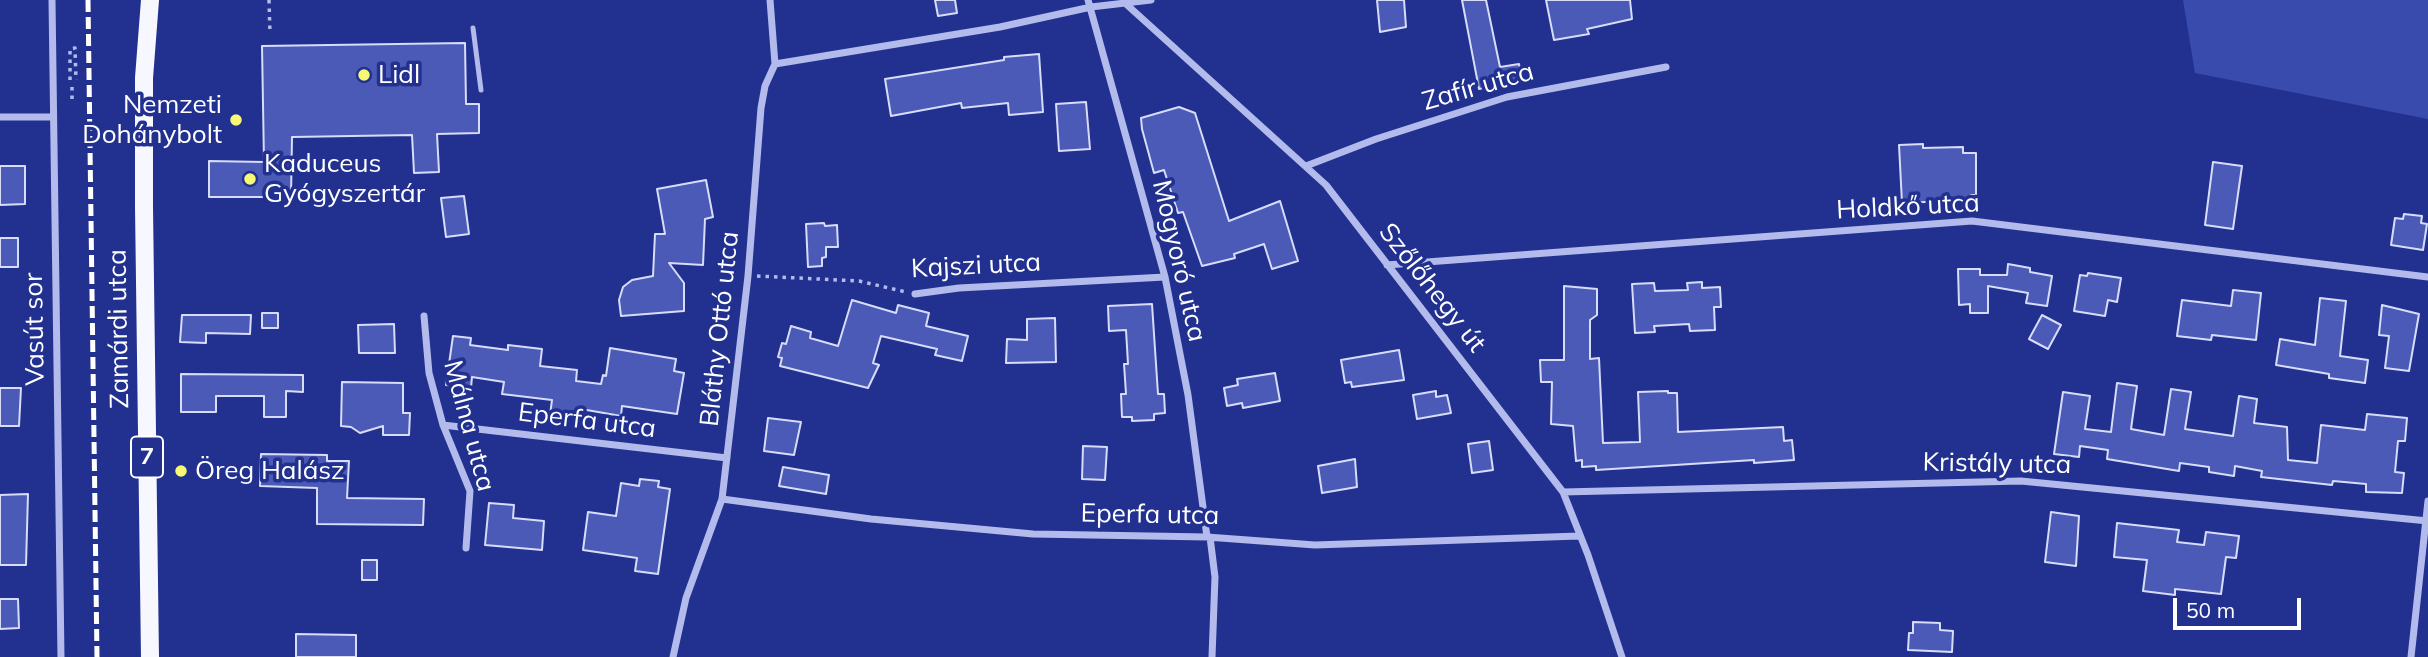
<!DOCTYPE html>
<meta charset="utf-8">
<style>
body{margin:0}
#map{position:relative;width:2428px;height:657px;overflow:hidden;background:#22318f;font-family:Mulish,sans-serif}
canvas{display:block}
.scale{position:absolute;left:2173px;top:598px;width:128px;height:32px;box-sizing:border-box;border:4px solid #fff;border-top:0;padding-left:9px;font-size:21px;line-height:24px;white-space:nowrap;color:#fff;-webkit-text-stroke:5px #22318f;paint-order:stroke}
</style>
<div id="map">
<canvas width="2428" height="657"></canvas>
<div class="scale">50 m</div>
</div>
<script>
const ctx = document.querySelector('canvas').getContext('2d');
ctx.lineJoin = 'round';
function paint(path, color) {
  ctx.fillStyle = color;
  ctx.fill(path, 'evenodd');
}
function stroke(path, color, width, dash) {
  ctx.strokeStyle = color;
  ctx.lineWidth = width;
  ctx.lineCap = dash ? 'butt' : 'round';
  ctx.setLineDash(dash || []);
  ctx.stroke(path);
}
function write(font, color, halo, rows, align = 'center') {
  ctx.font = font + ' Mulish,sans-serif';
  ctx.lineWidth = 7;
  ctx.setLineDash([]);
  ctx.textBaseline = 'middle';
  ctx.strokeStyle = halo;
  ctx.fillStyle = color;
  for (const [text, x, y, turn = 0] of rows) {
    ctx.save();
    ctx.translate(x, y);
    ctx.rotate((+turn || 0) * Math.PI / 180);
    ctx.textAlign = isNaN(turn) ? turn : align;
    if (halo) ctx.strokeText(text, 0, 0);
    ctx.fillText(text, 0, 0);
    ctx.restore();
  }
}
paint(new Path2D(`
 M2183,0h245v119l-233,-46z`), '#3a4bae');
const building = new Path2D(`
 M935,0h20l2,13 -19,3z
 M1377,0h27l2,27 -26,5z
 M1462,0h24l14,67 19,-3 3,16 -43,9z
 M1546,0h84l2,19 -45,10 2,5 -35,6z
 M465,43l1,61h13v29l-42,1 2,38 -25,1 -2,-38 -120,2 -1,60h-82v-36l55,1 -2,-116z
 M1039,54l4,58 -34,3 -1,-12 -46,5 -1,-5 -70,13 -6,-37 119,-19v-3z
 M1086,102l4,47 -31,2 -3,-47z
 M1179,107l16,6 34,108 51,-20 18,60 -26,8 -8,-25 -30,10 1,4 -33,8 -19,-54 -5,1 -14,-43 -10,3 -12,-44 -1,-11z
 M1923,144v4l40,-1v6h13v42h-5v5l-69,3 -3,-58z
 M2213,162l29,4 -9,63 -28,-4z
 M0,166h25v38l-25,1z
 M706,180l7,37 -8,2 -2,46 -34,-2 15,20v28l-63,5 -2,-16 4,-13 9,-7 21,-4 2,-42h10l-8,-45z
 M464,196l5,38 -23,3 -5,-39z
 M2404,214l18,2 -1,7 6,1 -4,26 -32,-5 4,-27 8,1z
 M824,223l1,3 12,-1 1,22h-12v10l-4,1v8l-14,1 -2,-43z
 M0,238h18v29h-18z
 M2008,264l22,4v4l22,4 -5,30 -21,-3 2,-10 -40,-7v27h-18v-9l-11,1 -1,-36h22v6h27z
 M2088,273l33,5 -4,24 -9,-2 -3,16 -31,-5 6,-36 7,1z
 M1702,282v6l18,-1 1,20h-7l1,23 -25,1 -1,-7 -35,2 1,6 -20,1 -3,-49 22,-1 1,8 33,-1 -1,-7z
 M1564,286l33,3v26l-7,5v39l9,-1 4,85 37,-1 -2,-50 30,-1v2h9l1,39 105,-5 1,14 8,-1 2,20 -40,3v-3l-158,10v-4l-14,1v-7l-6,1 -3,-35 -22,-2 1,-42h-11l-1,-22h24z
 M2233,290l28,3 -5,47 -44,-5 -1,5 -34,-4 5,-36 49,6z
 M2320,298l26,3 -6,55 28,4 -3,23 -36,-5v-4l-53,-9 4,-26 35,6z
 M852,300l44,13 2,-8 31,8 -3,13 42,10 -6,25 -27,-6 2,-6 -56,-13 -8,27 6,2 -11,23 -88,-22 2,-8 -4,-1 4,-14 4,1 5,-18 20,6 -1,6 28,8z
 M1152,304l6,90h6l1,19 -11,1v6l-22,1v-4h-10l-1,-23h5l-2,-30h4l-2,-34 -17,1 -1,-25z
 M2382,305l37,9 -10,57 -24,-3 4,-32 -10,-1z
 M262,313h16v15h-16z
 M182,315h69l-1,19 -44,-1v10l-26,-1z
 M2042,315l19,10 -13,24 -19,-10z
 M1055,318l1,44 -50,1 1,-24 20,1v-21z
 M394,324l1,29h-36l-1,-28z
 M453,336l18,2 -1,7 38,5v-5l34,4 -2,17 37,4 -1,11 25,3 2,-9 3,1 4,-28 66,11 -2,12 10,2 -7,41 -55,-8 -1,10 -40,-7 -1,8 -30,-2 2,-15 -50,-6 2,-12 -32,-5 -1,11 -25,-3z
 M1399,350l5,30 -52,7 -1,-5 -6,1 -4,-23z
 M1275,373l5,28 -37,7 -1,-5 -15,3 -3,-18 14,-3 -1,-6z
 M181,374l122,1v17l-17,-1v26h-22v-21h-48v16h-35z
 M342,382l61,1v30h7l-1,22h-26v-9l-23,7 -9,-6 -10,-1z
 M2117,383l20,3 -6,43 33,6 7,-46 20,3 -6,37 48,7 6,-40 18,3 -3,24 33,4 1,33 29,3 4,-38 44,5 2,-16 40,4 -2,23h-7l-3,31 9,1 -2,20 -36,-1v-8l-33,-3 -1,4 -71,-8 1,-6 -27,-5 -1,10 -25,-4v-5l-29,-4 -1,8 -72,-12 1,-9 -28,-4 -1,11 -25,-3 9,-62 27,4 -5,33 26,3z
 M0,388h21l-2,38h-19z
 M1436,391v6l11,-2 4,18 -34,6 -4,-24z
 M768,418l33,4 -7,33 -30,-4z
 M1489,441l4,29 -21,3 -4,-29z
 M1083,446l24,1 -2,33 -23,-1z
 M261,454l66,1v6h22l-2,37 77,1 -1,26 -106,-1v-36l-57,-2z
 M1355,459l2,28 -35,6 -4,-27z
 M783,467l46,8 -3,19 -47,-8z
 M640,479l19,2 -1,6 12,2 -12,85 -23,-3 2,-13 -54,-8 5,-38 28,4 5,-33 18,3z
 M28,494l-2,71h-26v-70z
 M489,503l25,2 -1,13 31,3 -2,29 -57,-5z
 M2051,512l28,4 -3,50 -31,-4z
 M2117,523l62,7 -2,12 27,3 2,-13 33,4 -3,22 -10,-1 -5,37 -46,-5v6l-32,-4 4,-31 -33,-3z
 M362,560h15v20h-15z
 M0,599h18l1,29 -19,1z
 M1913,622l27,1v7l13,1 -1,21 -44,-2 1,-17h4z
 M296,634l60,1v22h-60z`);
paint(building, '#4b5ab6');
stroke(building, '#d7dcf9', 2);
stroke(new Path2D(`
 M269,0l1,33
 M70,80v-31l5,-1 1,32
 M72,87v12
 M757,276l102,5 47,11`), '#b2bbec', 3.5, [3.5, 5]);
stroke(new Path2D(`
 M473,28l8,62`), '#b2bbec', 5);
stroke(new Path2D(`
 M52,0l9,657
 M1088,0l77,277 23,118 19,142
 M1126,4l200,181 237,307 25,63 34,102
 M775,64l225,-37 91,-20 60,-7
 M0,117h52
 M1306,166l70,-27 131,-42 159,-30
 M1387,265l585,-44 456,56
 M915,294l44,-6 206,-11
 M424,316l5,57 14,52 27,66 -4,57
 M443,425l284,33
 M1563,492l458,-11 407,40
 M722,499l149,20 162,15 174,3 108,8 264,-9
 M1210,537l5,40 -3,80
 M673,657l13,-59 36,-99 26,-223 13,-168 4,-22 10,-22 -5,-64
 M2411,657l17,-156`), '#b2bbec', 7);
stroke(new Path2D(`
 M150,657l-6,-450v-129l6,-78`), '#f7f8ff', 18);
stroke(new Path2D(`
 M88,0l9,657`), '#fff', 5, [12, 5]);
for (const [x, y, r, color] of [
 [364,75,7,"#f7f874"],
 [236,120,7,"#f7f874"],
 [250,179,7,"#f7f874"],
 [181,471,7,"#f7f874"]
]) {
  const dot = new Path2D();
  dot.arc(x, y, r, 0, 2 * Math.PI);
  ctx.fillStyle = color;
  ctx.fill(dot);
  stroke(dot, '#22318f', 2.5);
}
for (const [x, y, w] of [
 [147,457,32]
]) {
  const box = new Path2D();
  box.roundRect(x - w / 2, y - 20.5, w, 41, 5);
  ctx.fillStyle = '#22318f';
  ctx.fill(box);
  stroke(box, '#fff', 2);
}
write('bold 24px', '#fff', null, [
 ["7",147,457]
]);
write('26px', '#fff', '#22318f', [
 ["Lidl",378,75],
 ["Nemzeti",222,105,"right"],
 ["Dohánybolt",222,135,"right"],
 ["Kaduceus",264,164],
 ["Gyógyszertár",264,194],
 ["Öreg Halász",195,471]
], 'left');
write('26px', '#fff', '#22318f', [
 ["Zafír utca",1478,87,-16],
 ["Holdkő utca",1908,207,-3],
 ["Mogyoró utca",1179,261,77],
 ["Kajszi utca",976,266,-3],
 ["Szőlőhegy út",1432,288,52],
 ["Vasút sor",35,329,-91],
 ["Zamárdi utca",119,329,-91],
 ["Bláthy Ottó utca",720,329,-84],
 ["Eperfa utca",587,421,7],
 ["Málna utca",469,426,75],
 ["Kristály utca",1997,464,1],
 ["Eperfa utca",1150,515,1]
]);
</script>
